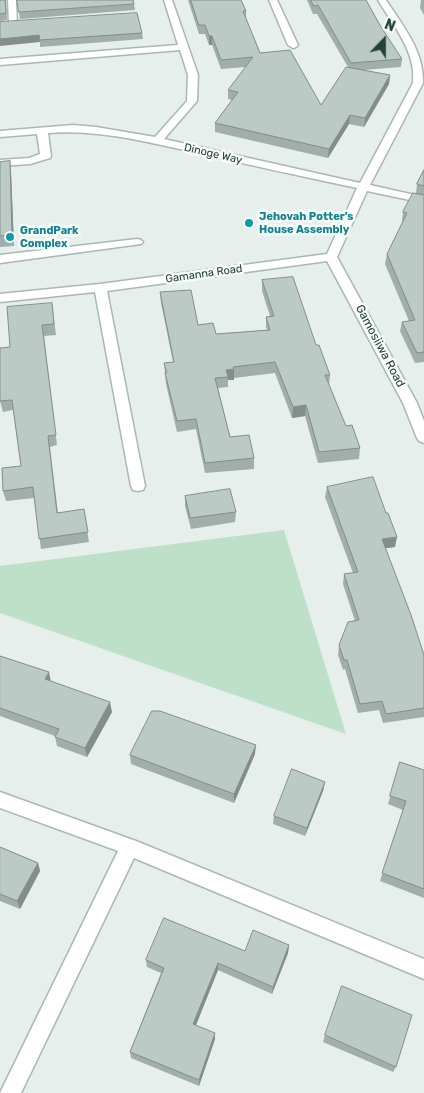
<!DOCTYPE html>
<style>
body{margin:0}
#map{position:relative;width:424px;height:1093px;overflow:hidden;background:#e6efeb;font-family:Rubik,sans-serif}
canvas{display:block}
.north{position:absolute;left:359px;top:15px;width:50px;height:50px;-webkit-text-stroke:4px #f7fbf9;paint-order:stroke;rotate:22deg;font-size:14px;font-weight:700;line-height:20px;text-align:center;color:#24423a}
.north::after{content:'';display:block;margin:auto;width:18px;height:22px;background:#24423a;clip-path:polygon(50% 0,100% 100%,50% 72%,0 100%)}
</style>
<div id="map">
<canvas width="424" height="1093"></canvas>
<div class="north">N</div>
</div>
<script>
const ctx = document.querySelector('canvas').getContext('2d');
ctx.lineJoin = 'round';
function paint(path, color) {
  ctx.fillStyle = color;
  ctx.fill(path, 'evenodd');
}
function stroke(path, color, width, dash) {
  ctx.strokeStyle = color;
  ctx.lineWidth = width;
  ctx.lineCap = dash ? 'butt' : 'round';
  ctx.setLineDash(dash || []);
  ctx.stroke(path);
}
function write(font, color, halo, rows, align = 'center') {
  ctx.font = font + ' Rubik,sans-serif';
  ctx.lineWidth = 5;
  ctx.setLineDash([]);
  ctx.textBaseline = 'middle';
  ctx.strokeStyle = halo;
  ctx.fillStyle = color;
  for (const [text, x, y, turn = 0] of rows) {
    ctx.save();
    ctx.translate(x, y);
    ctx.rotate((+turn || 0) * Math.PI / 180);
    ctx.textAlign = isNaN(turn) ? turn : align;
    if (halo) ctx.strokeText(text, 0, 0);
    ctx.fillText(text, 0, 0);
    ctx.restore();
  }
}
paint(new Path2D(`
 M284,530l62,204 -346,-121v-47z`), '#bfe0c8');
const minor = new Path2D(`
 M8,0h8l1,26 -3,1 -5,-3z
 M164,0h8l26,75 -1,26 -33,38 196,44 53,-100c3,-32 -19,-56 -35,-83h8c17,26 38,51 37,83l-53,102 54,12v6l-57,-12 -30,66 80,146 7,18v22l-5,-2 -2,-3 -14,-35 -76,-142 -220,30 38,195 -2,4 -5,1 -5,-1 -2,-4 -36,-194 -95,10v-8l100,-10 227,-30 30,-66c-53,-11 -106,-23 -160,-35 -49,-11 -99,-24 -149,-20l3,23 -1,2 -20,6 -30,2v-6l29,-2 11,-4 -3,-20 -37,3v-6l73,-6 23,2 59,10 32,-36 1,-26 -8,-25 -180,15v-6l178,-14z
 M269,0h8l21,45 -2,2 -3,1 -5,-3z
 M137,239l4,1 2,2 -2,2 -141,19v-8z
 M0,792l136,49 288,118v20l-290,-121 -113,235h-21l118,-242 -118,-43z`);
stroke(minor, '#a8b8b2', 3);
paint(minor, '#fff');
paint(new Path2D(`
 M0,0h6l1,20 -7,1z
 M188,0h53l5,11v7l14,35 61,52 27,-38 -31,-53h-4l-6,-14h59l15,27 21,32 -1,8 -37,3 26,5 -1,9 -25,43 -15,-3 -21,34 -113,-26v-9l17,-23 -4,-1v-9l18,-23 -25,2 -9,-24h-3l-4,-11h-6z
 M421,0h3v15l-4,-7z
 M134,4l1,6 -115,9 -1,-7z
 M0,22l142,11 1,6 -103,8v-5z
 M10,161l1,11 3,74 -14,1v-85z
 M424,170v192l-9,1 -15,-32 2,-9 7,-1 -24,-57 2,-10 16,-32 -1,-1 1,-9 13,-19 1,-9z
 M262,280l54,65 14,30 -1,10 17,41 14,22 -1,11 -41,4 -13,-47 -13,2 -17,-45 -41,5v2h-6v7l-10,1 12,49 24,21v11l-49,4 -9,-44 -19,3 -11,-48 -2,-21 9,-1 -12,-59 -1,-11 38,33 18,9 51,-4 -1,-3v-10l4,-1 -8,-25z
 M52,303l4,32 -12,1 13,109 -7,2 8,66 26,-4 5,33 -48,7 -7,-51 -28,3 -3,-10 18,-25 -8,-56 -10,2 -3,-11 10,-54z
 M327,487l68,60 -10,1 39,107v62l-41,6 -4,-13 -21,3 -13,-44 -2,1 -5,-15 1,-10 16,-24 -12,-37 1,-10 9,-1 -28,-76z
 M185,496l51,16 -1,10 -44,7 -6,-23z
 M0,656l112,56 -25,45 -30,-11 -2,-10 -55,-20z
 M255,754l-21,49 -103,-39 -1,-9z
 M400,762l24,8v128l-44,-17 23,-71 -15,-6z
 M325,782l-2,9 -18,45 -32,-12 1,-8z
 M0,847l38,16 2,8 -20,38 -20,-8z
 M289,945l-1,8 -16,41 -54,-24 -22,55 19,14 -16,47 -68,-28 -1,-6 31,-79 -14,-6 -1,-7 99,-9z
 M325,1035l71,32 -3,5 -70,-30z`), '#a1aea9');
paint(new Path2D(`
 M39,35l1,7 -40,4v-7z
 M209,36h3v9h-3z
 M390,75l-1,9 -25,43 1,-9z
 M350,115l-1,9 -21,34 1,-9z
 M10,161l1,11 3,74 -2,-11z
 M234,369v11h-6v-3l-2,-7z
 M306,405l-1,11 -13,2 1,-11z
 M397,537l-2,10 -15,2 2,-10z
 M49,672l2,10 -6,-3z
 M110,702l2,10 -25,45 -2,-9z
 M256,745l-1,9 -21,49v-9z
 M325,782l-2,9 -18,45 2,-8z
 M38,863l2,8 -20,38 -3,-8z
 M289,945l-1,8 -16,41 1,-7z
 M218,963v7l-24,60 -1,-6z
 M215,1033v6l-16,47v-6z`), '#838d89');
const building = new Path2D(`
 M0,0h5l1,13 -6,1z
 M17,0h116l1,4 -115,8z
 M191,0h50l5,11h-3l17,42 30,-3 31,55 25,-38 44,8 -25,43 -15,-3 -21,34 -114,-26 23,-31 -10,-2 25,-33 -32,3 -9,-24h-3l-4,-11h-6z
 M311,0h55l15,27 21,32 -51,4 -33,-58 -4,1z
 M137,13l5,20 -102,7 -1,-5 -39,4v-17z
 M10,161l2,74 -12,1v-74z
 M424,170v16l-7,-2z
 M413,193l11,2v157l-7,1 -15,-31 13,-2 -28,-66 20,-41 -4,-1z
 M293,277l23,68h3l11,30h-5l21,51 6,-1 8,23 -41,4 -13,-47 -13,2 -18,-45 -42,5 1,2 -8,1 2,7 -13,1 15,59 19,-2 5,23 -49,5 -9,-44 -19,2 -12,-48h2l-3,-10 10,-1 -14,-70 31,-2 7,35 15,-2 3,11 54,-4 -4,-13 8,-1 -12,-36z
 M52,303l2,21 -12,1 14,110 -8,1 9,77 27,-4 4,23 -49,7 -6,-52 -30,4 -1,-23 19,-2 -9,-66 -12,1v-53l10,-1 -3,-40z
 M373,477l13,36h2l9,24 -15,2 29,76 13,40v53l-38,6 -4,-13 -22,3 -13,-44h-3l-5,-15 9,-23 11,-2 -15,-46 14,-2 -31,-85z
 M230,489l6,23 -46,6 -5,-22z
 M0,656l49,16 -4,7 65,23 -25,46 -30,-11 4,-8 -59,-21z
 M152,711h8l96,34 -22,49 -104,-39z
 M400,762l24,8v119l-42,-16 24,-72 -16,-5z
 M292,769l33,13 -18,46 -33,-12z
 M0,847l38,16 -21,38 -17,-7z
 M164,918l81,33 8,-21 36,15 -16,42 -55,-24 -25,61 22,9 -16,47 -69,-28 34,-84 -18,-8z
 M342,986l70,29 -16,52 -71,-32z`);
paint(building, '#bbcac4');
stroke(building, '#838d89', 1);
for (const [x, y, r, color] of [
 [249,223,5,"#0f9aa8"],
 [10,237,5,"#0f9aa8"]
]) {
  const dot = new Path2D();
  dot.arc(x, y, r, 0, 2 * Math.PI);
  ctx.fillStyle = color;
  ctx.fill(dot);
  stroke(dot, '#f7fbf9', 2);
}
write('11px', '#24423a', '#f7fbf9', [
 ["Dinoge Way",213,154,13],
 ["Gamanna Road",204,274,-8]
]);
write('bold 11px', '#0d838f', '#f7fbf9', [
 ["Jehovah Potter's",259,217],
 ["House Assembly",259,230],
 ["GrandPark",20,231],
 ["Complex",20,244]
], 'left');
write('12px', '#24423a', '#f7fbf9', [
 ["Gamosiiwa Road",380,346,62]
]);
</script>
